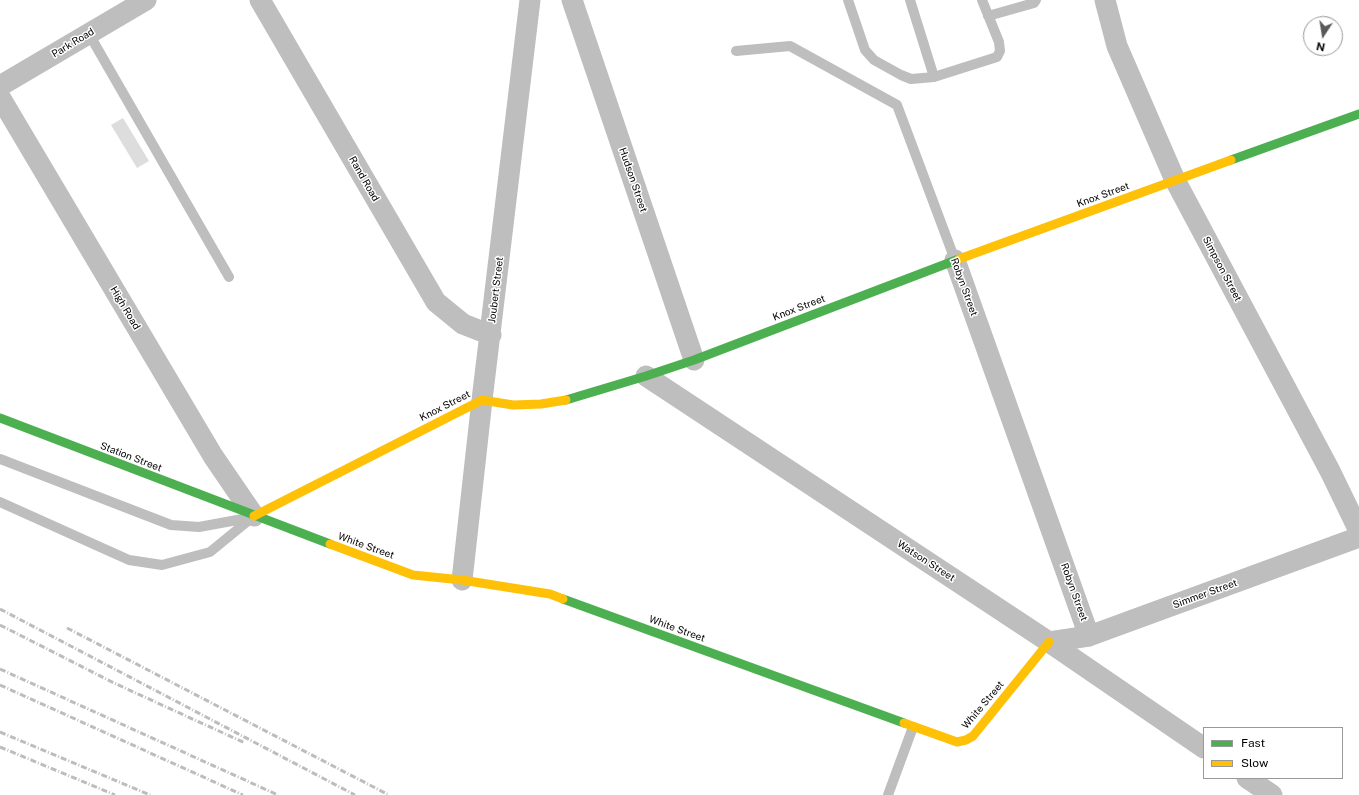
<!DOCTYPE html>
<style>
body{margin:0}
#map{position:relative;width:1359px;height:795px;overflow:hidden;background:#fff;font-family:"Public Sans",sans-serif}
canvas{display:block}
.legend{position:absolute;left:1203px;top:727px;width:140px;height:52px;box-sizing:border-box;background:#fff;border:1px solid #999;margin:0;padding:5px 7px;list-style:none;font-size:12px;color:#000}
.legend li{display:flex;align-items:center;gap:8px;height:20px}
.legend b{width:20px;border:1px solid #999}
.north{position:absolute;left:1303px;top:16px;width:40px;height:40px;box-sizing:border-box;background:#fff;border:1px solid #999;border-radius:50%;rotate:192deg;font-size:11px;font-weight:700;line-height:16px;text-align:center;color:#000}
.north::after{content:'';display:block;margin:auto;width:14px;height:18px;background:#595959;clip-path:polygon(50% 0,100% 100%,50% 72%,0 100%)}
</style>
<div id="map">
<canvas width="1359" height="795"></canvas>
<ul class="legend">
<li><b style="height:5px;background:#4caf50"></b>Fast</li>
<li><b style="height:5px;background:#ffc107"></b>Slow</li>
</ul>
<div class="north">N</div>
</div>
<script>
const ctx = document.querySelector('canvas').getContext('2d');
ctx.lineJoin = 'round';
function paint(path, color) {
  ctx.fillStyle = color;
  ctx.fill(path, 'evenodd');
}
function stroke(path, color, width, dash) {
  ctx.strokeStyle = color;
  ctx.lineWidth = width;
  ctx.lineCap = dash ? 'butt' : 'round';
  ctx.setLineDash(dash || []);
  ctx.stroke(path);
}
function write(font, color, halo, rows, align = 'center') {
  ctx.font = font + ' "Public Sans",sans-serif';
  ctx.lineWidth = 3;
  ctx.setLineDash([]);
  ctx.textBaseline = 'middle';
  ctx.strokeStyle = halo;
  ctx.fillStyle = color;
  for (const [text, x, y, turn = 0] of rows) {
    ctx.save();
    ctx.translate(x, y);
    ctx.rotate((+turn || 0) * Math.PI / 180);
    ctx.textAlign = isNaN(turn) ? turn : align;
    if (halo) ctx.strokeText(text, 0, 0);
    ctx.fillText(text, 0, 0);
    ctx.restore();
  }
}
paint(new Path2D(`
 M123,118l26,43 -12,7 -26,-43z`), '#ddd');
stroke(new Path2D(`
 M848,0l17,50 9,10 27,15 10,4 23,-2 63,-20 3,-6 -1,-9 -17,-42
 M910,0l24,77
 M988,16l46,-13 2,-3
 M89,34l140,243
 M736,51l54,-5 107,59 58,155
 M0,459l171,66 28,2 49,-9
 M0,502l129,58 33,5 48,-13 44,-36
 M888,795l25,-68`), '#bebebe', 10);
stroke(new Path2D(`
 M260,0l176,302 27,22 28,11
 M572,0l122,360
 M1105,0l12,46 58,134 155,291 29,60
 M0,86l146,-86
 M0,97l213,359 41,60
 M955,260l134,376
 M646,376l403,266 155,106
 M462,580l20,-180 48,-400
 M1049,642l40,-6 270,-99
 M1247,778l25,17`), '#bebebe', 21);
stroke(new Path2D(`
 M1231,160l128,-46
 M566,400l80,-24 48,-16 265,-101
 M0,418l330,126
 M563,599l341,124`), '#4caf50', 9);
stroke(new Path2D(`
 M959,259l272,-99
 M254,516l228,-116 31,5 28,-1 25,-4
 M330,544l83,31 49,5 88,14 13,5
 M904,723l53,19 9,-2 7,-4 76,-94`), '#ffc107', 9);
stroke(new Path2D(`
 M0,609l355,186
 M0,625l114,58 131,60
 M67,628l322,167
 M0,669l278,126
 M0,685l243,110
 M0,732l150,63
 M0,747l115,48`), '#bdbdbd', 3, [6, 2, 1, 2]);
write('10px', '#000', '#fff', [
 ["Park Road",73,43,-31],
 ["Rand Road",364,179,60],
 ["Hudson Street",633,180,71],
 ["Knox Street",1103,195,-20],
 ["Simpson Street",1222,269,62],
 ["Robyn Street",964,287,70],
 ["Joubert Street",496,290,-83],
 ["High Road",125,308,59],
 ["Knox Street",799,308,-21],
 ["Knox Street",445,406,-27],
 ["Station Street",131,457,21],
 ["White Street",366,546,20],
 ["Watson Street",926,561,33],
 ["Robyn Street",1074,592,70],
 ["Simmer Street",1205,594,-20],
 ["White Street",677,629,20],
 ["White Street",983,705,-50]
]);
</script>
